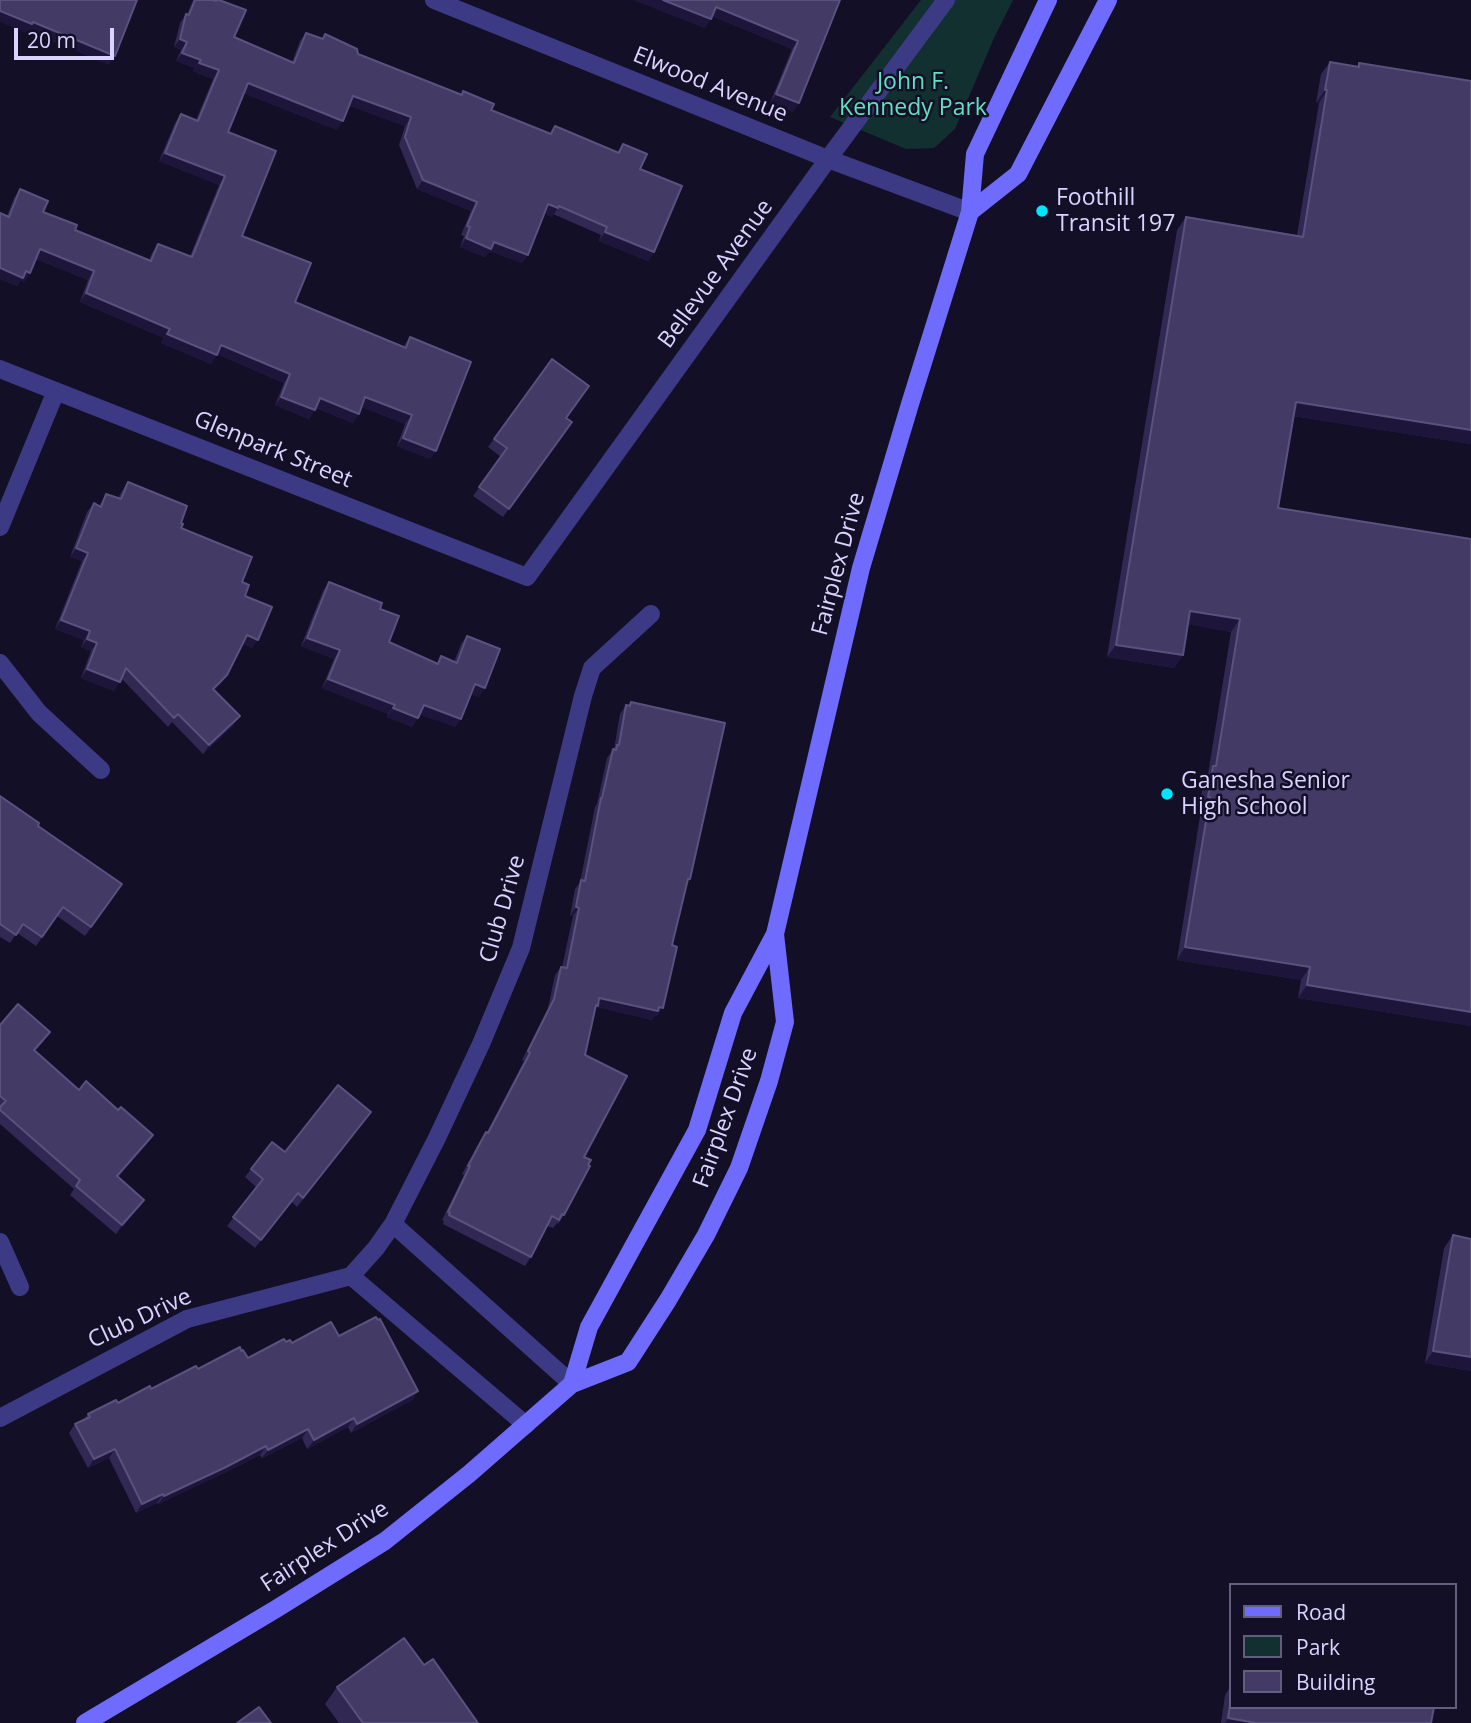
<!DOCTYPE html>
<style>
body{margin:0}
#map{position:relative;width:1471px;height:1723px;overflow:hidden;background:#130f26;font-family:"Open Sans",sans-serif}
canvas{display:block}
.legend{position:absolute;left:1229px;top:1583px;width:228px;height:126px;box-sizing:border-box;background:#130f26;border:2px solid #625e7d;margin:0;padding:9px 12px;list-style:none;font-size:21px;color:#d9d4ff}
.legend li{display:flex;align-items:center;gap:14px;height:35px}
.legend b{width:35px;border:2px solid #625e7d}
.scale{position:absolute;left:14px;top:28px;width:100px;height:32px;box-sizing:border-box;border:4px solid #d9d4ff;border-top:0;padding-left:9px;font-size:21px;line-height:24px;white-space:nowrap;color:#d9d4ff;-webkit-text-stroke:5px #130f26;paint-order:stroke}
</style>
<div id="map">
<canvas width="1471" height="1723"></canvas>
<ul class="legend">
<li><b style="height:9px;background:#6f6bff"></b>Road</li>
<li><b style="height:19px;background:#12302f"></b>Park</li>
<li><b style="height:19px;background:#433a66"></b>Building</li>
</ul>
<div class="scale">20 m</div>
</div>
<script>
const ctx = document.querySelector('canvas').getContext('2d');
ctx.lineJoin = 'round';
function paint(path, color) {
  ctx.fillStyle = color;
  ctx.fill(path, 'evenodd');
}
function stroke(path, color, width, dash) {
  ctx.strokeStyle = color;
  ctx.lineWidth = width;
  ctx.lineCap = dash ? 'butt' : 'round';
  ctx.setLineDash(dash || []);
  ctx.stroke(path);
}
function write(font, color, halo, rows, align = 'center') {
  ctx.font = font + ' "Open Sans",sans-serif';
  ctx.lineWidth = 5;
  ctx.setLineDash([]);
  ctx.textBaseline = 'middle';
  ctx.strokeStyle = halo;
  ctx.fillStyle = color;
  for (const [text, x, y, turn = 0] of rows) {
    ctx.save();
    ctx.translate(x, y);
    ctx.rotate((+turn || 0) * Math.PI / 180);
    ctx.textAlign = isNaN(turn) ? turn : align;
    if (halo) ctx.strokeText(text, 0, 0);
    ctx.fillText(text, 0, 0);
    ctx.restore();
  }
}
paint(new Path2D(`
 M921,0h92l-18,36 -40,93 -21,19 -28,1 -76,-32z`), '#12302f');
stroke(new Path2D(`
 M434,0l394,159 142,53
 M0,369l527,208 301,-418 118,-159
 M0,527l56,-136
 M0,663l39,50 62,57
 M393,1224l179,160
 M0,1242l20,45
 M351,1276l175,149
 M0,1418l187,-99 164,-43 25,-28 17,-24 44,-86 44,-94 40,-96 62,-252 9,-28 59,-54`), '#3d3a85', 18);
stroke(new Path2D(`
 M970,212l48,-38 90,-174
 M572,1384l17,-57 108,-197 36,-117 42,-79 86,-366 49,-164 60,-192 5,-58 73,-154
 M85,1723l191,-114 109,-68 84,-67 103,-90 56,-22 40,-62 38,-65 33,-67 30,-87 16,-59 -10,-88`), '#6f6bff', 18);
paint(new Path2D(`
 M193,0h20l21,37 58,25 8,-21 6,-8 15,6 4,-5 33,20 103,40 2,-3 28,19 58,24 6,-8 62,26 6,-8 17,25 14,83 -6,9 -49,-20 2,-6 -48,-21 -1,3 -8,-4 -16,42 -6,8 -32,-12 -5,6 -25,-10 4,-11 -3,-1 10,-24 -54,-22 -18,-44 6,-19 -55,-20 -13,24 -93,-37 -16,39 14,104 53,66 108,45 7,-10 20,122 -33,-13 8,-22 -43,-17 -9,16 -37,-15 -7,11 -34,-14 9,-22 -67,-29 -6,10 -50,-21 3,-5 -84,-36 8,-22 -52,-21 -6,14 -6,9 -3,-2 -4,6 -17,-7v-66l7,3 7,-18 6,-9 23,23 32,18 74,30 3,-7 6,-9 32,12 29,-71 -60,-24 16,-38 6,-9 15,6 17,-41 -20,-8 2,-3 -19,-7 5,-11 -7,-3 6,-24 6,-9h1z
 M634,0h206l-47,112 -23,-9 22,-54 -80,-33 -7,12z
 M1330,62l27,4 2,-3 112,18v363l-178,-28 -15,92 193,518 -173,-28 3,-18 -124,-20 24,-150h-2l5,-32 4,-4 23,-142 -43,-8 -5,31 -9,13 -67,-11 70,-427 9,-13 111,18 22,-132h-3l5,-29z
 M552,359l14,59 6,4 -69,95 -30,-21 28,-39 -13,-10z
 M128,482l53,41v5l61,54 3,14 7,52 -9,-4 -16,31 -6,9 -7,6 20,35 -31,29 -31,-32 -4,5 -47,-49 -7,13 -33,-13 10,-27 -10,-4 3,-7 -29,-11 27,-68 -12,-4 17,-45 7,-9 5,3 7,-12 12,4 4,-7z
 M329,582l51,27 9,33 48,21 4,-7 13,6 7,-18 6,-8 12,61 -8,-3 -16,33 -35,-13 -8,13 -25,-10 1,-3 -66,-26 12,-29 -33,-13 22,-55z
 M631,702l56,181 -15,62 -15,71h-2l-3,4 -55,-13 -2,2 -10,46 -1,102 -20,58 -6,9 -1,-1 -4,5 -6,-2 -16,31 -6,9 -82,-42 1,-3 -2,-1 22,-45 -2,-1 18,-33 6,-9h1l37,-71 -2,-1 26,-52 7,-33 6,-8h1l11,-51h-3l5,-27 5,-7 15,-75 2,-3 10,-46 7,-9 6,-35 6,-9h2z
 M0,796l38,30 84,58 -37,52 -28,-20 -21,30 -19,-13 -7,10 -10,-6z
 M0,1025l44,16 -9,10 44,39 39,20 35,25 -35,42 20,31 -22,26 -46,-39 4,-6 -74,-65z
 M371,1112l-74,95 -5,-5 -37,46 -28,-22 30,-38 -12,-11 6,-8 34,-17z
 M1453,1235l18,136 -46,-8 19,-115z
 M339,1336l79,55 -6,9 -61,33 -3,-6 -41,22 -5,-11 -40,20 -2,-3 -40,20 -62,29 -1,-1 -21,10 -27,-55 -21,10 -19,-35 6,-9 9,-5 4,-5 63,-25 90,-38 7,7 38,-16 6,1z
 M424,1665l54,58h-139l-14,-19 12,-17z
 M1231,1686v21l200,16h-210l4,-28z`), '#312854');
paint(new Path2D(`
 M634,0h29l48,19 -6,9z
 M716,7l82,34 -6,8 -82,-34z
 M0,11l33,11 82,34 -6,9 -82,-34 -1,2 -26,-11z
 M180,39l7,3 -6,8 -7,-3z
 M182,53l19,7 -6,8 -19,-7z
 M199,63l20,7 -6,9 -20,-8z
 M248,83l95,38 -6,9 -95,-38z
 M1325,90h2l-8,13h-3z
 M776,94l23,9 -6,9 -23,-9z
 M353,96l58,21 -6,9 -58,-21z
 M165,153l60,23 -6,9 -60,-24z
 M423,180l54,22 -6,9 -54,-22z
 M548,204l10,4 -6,9 -10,-4z
 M605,232l49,20 -6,9 -49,-20z
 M466,238l28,4 34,13 -6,8 -32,-12 -5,6 -25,-10z
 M40,249l54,22 -6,9 -54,-22z
 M0,268l26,3 4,2 -6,9 -3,-2 -4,6 -17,-7z
 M86,293l84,36 -6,9 -84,-36z
 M167,334l50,21 -6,9 -50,-21z
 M221,345l69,29 -6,9 -69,-30z
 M281,397l34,13 -6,9 -34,-14z
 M365,397l47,18 -7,9 -46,-18z
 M320,398l39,16 -6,9 -39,-16z
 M1296,402l175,28v14l-184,-29z
 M403,438l33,13 -6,8 -33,-13z
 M76,548l12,5 -6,8 -12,-4z
 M1190,611l50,8 -9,13 -50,-9z
 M61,620l29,11 -6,9 -29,-11z
 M247,635l11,5 -6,8 -11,-4z
 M307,638l33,12 -6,9 -33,-13z
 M87,639l10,4 -6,8 -10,-4z
 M1116,645l67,10 -9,13 -67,-11z
 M87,669l33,13 -6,9 -33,-13z
 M227,675l-6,9 -14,13 6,-8z
 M328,679l67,26 -7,9 -66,-26z
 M475,684l10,4 -6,9 -10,-4z
 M424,705l37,14 -6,8 -38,-13z
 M393,708l25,10 -6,9 -25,-10z
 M240,716l-6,9 -31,29 6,-9z
 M1208,797h2l-9,13h-2z
 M576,907l3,1 -6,8h-3z
 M1185,947l125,20 -9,13 -124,-20z
 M1307,985l164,27v14l-173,-28z
 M599,998l60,9 4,1 -6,8h-2l-3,4 -55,-13 -5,7z
 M153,1135l-6,9 -36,41 6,-9z
 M144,1200l-6,8 -22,26 6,-9z
 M1433,1351l38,6v14l-46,-8z
 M418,1391l-6,9 -61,33 6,-9z
 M354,1418l-6,9 -41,22 7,-9z
 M308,1429l-6,9 -40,20 6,-8z
 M266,1446l-6,9 -40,20 -62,29 6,-8z
 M115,1449l-6,9 -21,10 6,-9z
 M163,1494l-6,9 -21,10 6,-9z
 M1228,1718l28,5h-31z`), '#1d163a');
const building = new Path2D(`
 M0,0h137l-22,56 -82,-34 -1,2 -32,-13z
 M195,0h18l3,1 1,-1h2l27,10 -12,27 60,26 12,-30 17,6 2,-5 32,15 1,5 104,41 1,-4 31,13 -3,6 60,24 4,-8 64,27 4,-9 24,10 -7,15 42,17 -28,66 -49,-20 2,-5 -48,-21 -1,2 -10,-4 -20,51 -34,-13 -3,7 -25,-11 4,-11 -3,-1 10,-24 -54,-22 -18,-43 6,-20 -58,-21 -10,25 -95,-38 -20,49 48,19 -34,85 69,27 -16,39 111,46 4,-11 61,25 -35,89 -33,-13 9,-23 -47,-18 -6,17 -39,-16 -5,12 -34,-13 9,-23 -69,-29 -4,10 -50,-21 3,-5 -84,-36 8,-22 -54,-22 -10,24 -4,-2 -3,7 -23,-10v-55l9,4 11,-28 28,12 -5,11 34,13 -2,5 76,31 7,-17 34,13 33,-81 -60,-23 16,-39 17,7 21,-51 -20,-7 2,-3 -19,-7 5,-11 -7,-3 6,-25 3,1z
 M663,0h177l-41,103 -23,-9 22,-53 -82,-34 -5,12z
 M1330,62l29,5v-4l112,18v349l-175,-28 -18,106 193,31v473l-164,-27 3,-18 -125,-20 25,-150h-2l5,-31h3l24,-147 -50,-8 -7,44 -67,-10 70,-428 117,20 24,-147h-2z
 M552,359l37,27 -23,32 6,4 -63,87 -30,-22 28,-39 -13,-9z
 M128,482l59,24 -6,17 2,1 -2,4 71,29 -10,25 7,3 -4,11 27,11 -14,33 -11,-5 -20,40 -14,14 27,27 -31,29 -31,-31 -4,4 -48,-50 -6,14 -33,-13 10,-26 -10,-4 3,-8 -29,-11 27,-67 -12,-5 18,-45 7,4 5,-13 15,5z
 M329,582l53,21 -2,6 19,7 -10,26 49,22 3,-8 16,7 10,-27 33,13 -15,39 -10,-4 -14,35 -37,-14 -6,13 -25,-10 2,-3 -67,-26 12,-29 -33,-12z
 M631,702l94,21 -35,156h-2l-16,66 5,2 -14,61 -4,-1 -1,4 -59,-13 -1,8 -2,-1 -11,50 42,21 -43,81 7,3 -3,5 2,1 -26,49 -2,-1 -3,6 -7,-4 -21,41 -82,-42 1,-2 -2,-1 22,-46h-2l18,-34 2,1 42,-80 -2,-2 26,-52 7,-32 6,1 12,-60 -3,-1 5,-27 4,1 16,-83h1l11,-49 3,1 1,-5h2l7,-40 4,1z
 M0,796l39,27 -1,3 84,58 -31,43 -28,-20 -21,30 -19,-13 -7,11 -16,-11z
 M18,1004l32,28 -16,18 45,40 7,-9 32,29 3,-3 32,28 -36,41 27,24 -22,25 -46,-39 4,-6 -80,-70v-3l6,-6 -6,-5v-71z
 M338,1085l33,27 -68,86 -5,-5 -37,47 -28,-23 30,-38 -12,-10 21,-27 13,10z
 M1453,1235l18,4v118l-38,-6z
 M376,1317l2,3 2,-1 38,72 -61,33 -3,-6 -40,22 -6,-11 -40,21 -2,-4 -40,21 -62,29 -1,-2 -21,10 -27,-55 -21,10 -19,-35 15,-7 -2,-3 28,-14 2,3 32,-17 1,3 45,-23 2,3 42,-22 1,4 2,-1 5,8 36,-19 2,3 4,-2 2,3 39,-21 8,14z
 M404,1638l20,27 9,-6 45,64h-115l-26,-36z
 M1231,1699v8h203l-3,16h-175l-28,-5z
 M259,1707l12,16h-34z`);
paint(building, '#433a66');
stroke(building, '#5a527e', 2);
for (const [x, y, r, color] of [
 [1042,211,7,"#00e5ff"],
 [1167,794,7,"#00e5ff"]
]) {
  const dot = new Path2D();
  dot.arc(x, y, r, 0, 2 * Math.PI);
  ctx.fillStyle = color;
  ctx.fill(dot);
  stroke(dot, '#130f26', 2.5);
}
write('23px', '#5fe0c0', '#130f26', [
 ["John F.",913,82],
 ["Kennedy Park",913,108]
]);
write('23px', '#d9d4ff', '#130f26', [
 ["Elwood Avenue",710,85,22],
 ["Bellevue Avenue",716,274,-54],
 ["Glenpark Street",273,450,22],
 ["Fairplex Drive",839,564,-75],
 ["Club Drive",503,909,-74],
 ["Fairplex Drive",726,1118,-70],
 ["Club Drive",140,1319,-25],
 ["Fairplex Drive",325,1547,-33]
]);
write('23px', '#d9d4ff', '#130f26', [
 ["Foothill",1056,198],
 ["Transit 197",1056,224],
 ["Ganesha Senior",1181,781],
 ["High School",1181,807]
], 'left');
</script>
